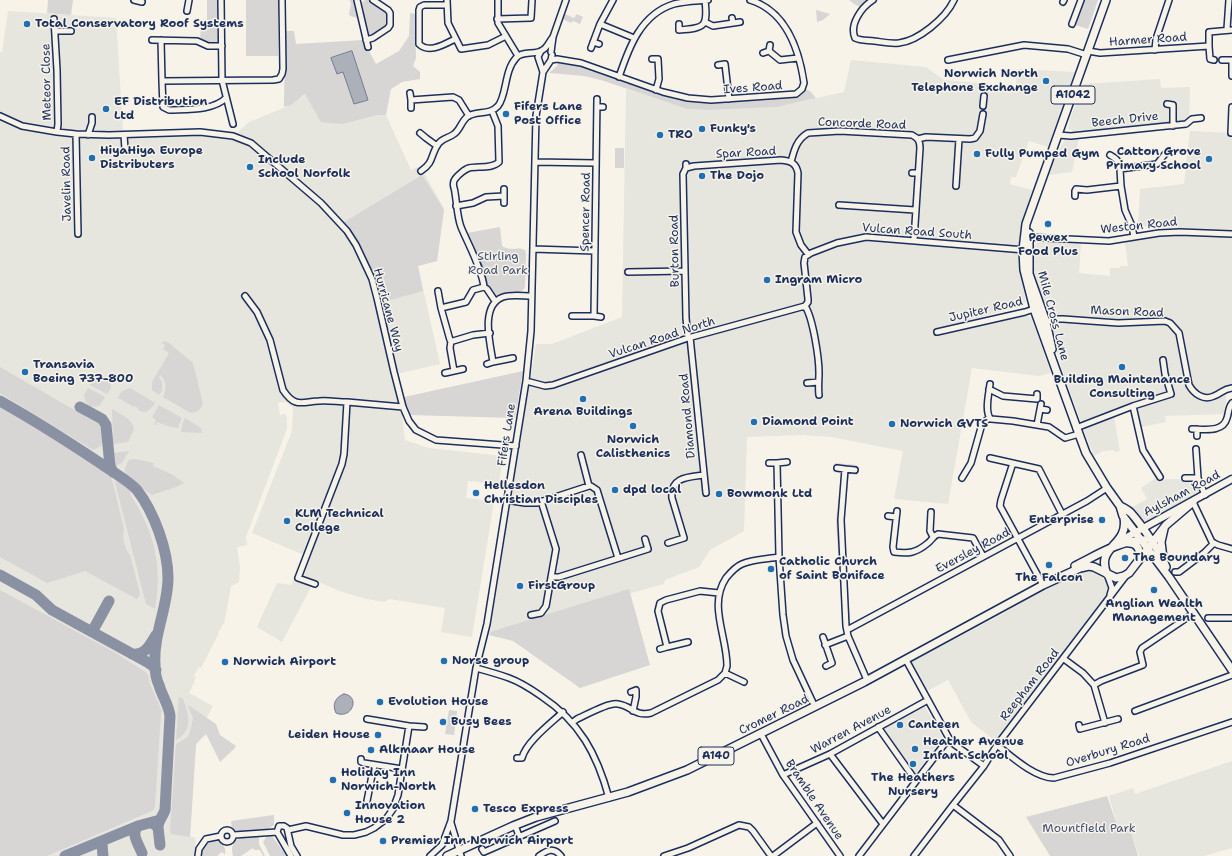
<!DOCTYPE html>
<style>
body{margin:0}
canvas{display:block;background:#f7f3e8}
</style>
<canvas width="1232" height="856"></canvas>
<script>
const ctx = document.querySelector('canvas').getContext('2d');
ctx.lineJoin = 'round';
function paint(path, color) {
  ctx.fillStyle = color;
  ctx.fill(path, 'evenodd');
}
function stroke(path, color, width, dash) {
  ctx.strokeStyle = color;
  ctx.lineWidth = width;
  ctx.lineCap = dash ? 'butt' : 'round';
  ctx.setLineDash(dash || []);
  ctx.stroke(path);
}
function write(font, color, halo, rows, align = 'center') {
  ctx.font = font + ' "Shantell Sans",sans-serif';
  ctx.lineWidth = 3;
  ctx.setLineDash([]);
  ctx.textBaseline = 'middle';
  ctx.strokeStyle = halo;
  ctx.fillStyle = color;
  for (const [text, x, y, turn = 0] of rows) {
    ctx.save();
    ctx.translate(x, y);
    ctx.rotate((+turn || 0) * Math.PI / 180);
    ctx.textAlign = isNaN(turn) ? turn : align;
    if (halo) ctx.strokeText(text, 0, 0);
    ctx.fillText(text, 0, 0);
    ctx.restore();
  }
}
paint(new Path2D(`
 M8,11l108,7 7,113 82,-3 33,4 11,-10 42,-17 23,-17 32,31 35,-15 30,66 9,-4 24,42 -7,53 -19,5 22,98 -43,10 8,66 24,8 74,8 -4,28 -31,-3 -2,17 28,3 -22,136 -31,-5 4,-24 -56,-9 -5,3 -17,-3 -25,-7 -23,-10 -2,7 -6,-2 -29,55 -25,-15 20,-44 14,2 13,-30 -52,-22 40,-102 1,-23 -7,-6 -8,1 2,12 5,-1 2,4v11l-41,108 1,8 -9,2 -1,1 3,19 -1,15 -8,4 -7,38h-1l-5,9h1l-18,35 -2,-1 -5,9 2,1 -2,4h1l-6,12 24,13 -11,21 3,6 -9,11 -6,93h5l2,19h-197v-804h2z
 M851,60l75,7 18,13 72,6 1,-17 58,3 -27,75 -19,-6 -13,36h-5l-1,7 22,6 -9,32 -2,20v36l5,23 -4,5 -67,18v4l70,-13 6,2 20,56 -12,3 -67,-8 -24,136 -54,-5 9,-48 -72,-14 -27,-2 -57,2 -3,94 -34,19 -11,17 -34,13 -1,4 -174,48 46,-288h16l70,-27 4,-228 61,20 22,1 68,-3 67,-15z
 M1160,79l1,9 29,-1 -1,34 -118,12 1,-3 -4,-1 2,-10 14,-35z
 M1190,131l42,2v97l-94,-4 2,-37 44,-5z
 M1079,138l-7,34 -23,3 6,-19 10,-16z
 M1180,234l52,2v156l-6,1v21l-61,2 1,6 -25,5 -6,-25 -54,20 -19,-52 -15,-54 -15,-44v-22l7,-10 42,4 -2,29 31,3v-8h10v-2h8l-3,-24 18,-4z
 M1114,417l6,34 -6,1v-2l-11,1 -9,5 -11,-27z
 M1157,477l3,5 6,-3 29,1 7,11 -52,28 -8,3 -13,-13 18,-10 -6,-11z
 M1090,571l10,4 6,6 3,9 -1,3 -111,149 -26,-20 -23,-42 -27,14 -16,-29 90,-47 57,-33 28,-13z
 M924,705l19,33 -29,38 -33,-47z
 M1232,761v87l-28,8h-65l-10,-31 -11,3 -9,-32 24,-8 2,6z`), '#e6e5de');
paint(new Path2D(`
 M48,0h25l-2,15 -24,-2z
 M207,0h14l1,46 -22,-4 1,-17h6z
 M246,0h32v56h-32z
 M349,0h5l4,18 -8,-2 -1,-2 2,-11z
 M365,0h3l20,12v13l-14,12h-6l-2,-3 -6,-30z
 M849,0h18l-7,7 -6,-3z
 M1084,0h14l-10,29 -13,-4z
 M816,10l14,4 -7,6 -6,2z
 M410,13l5,1 1,44 -3,8 7,6v7l-18,3 -11,7 -5,26h-9l-35,9 -21,-2 -16,-28 -14,11 -7,2 1,-76h9l2,13 67,-4 13,24 23,-13 10,-15zM343,72l25,28 -14,4z
 M565,14l9,4 3,-4 6,3 -3,7 -7,-3 -2,2 -8,-4z
 M558,63l28,4 91,32 14,3h26l72,-4 10,-2 6,-7 5,2 6,7 -39,9 -68,3 -22,-1 -86,-29 -17,-4 -35,-3 8,-7z
 M615,148h9v20h-9z
 M422,175l22,35 -7,51 -19,5 5,25 -44,12 -15,-41 -23,-38z
 M500,227l2,19c10,6 14,0 23,4l1,4 -1,33c-5,10 -14,4 -22,7 -3,0 -5,2 -7,3 -12,-5 -24,-51 -29,-64z
 M165,341l4,2 24,20 10,41c-3,6 -6,10 -14,8l-26,-15c4,-9 4,-15 -3,-22l-1,3 3,3v10l-3,4 -7,-5v-8l17,-29 -6,-4 2,-4 -4,-2z
 M0,367l97,56c6,7 7,14 4,23l-8,4 -93,-57z
 M523,371l-8,47 -106,-3 -5,-18z
 M98,376l8,1 4,2 1,9 -4,6 -17,-9 4,-7z
 M88,388l17,9 -6,9 -8,1 -5,-4 -2,-8z
 M129,388l3,1 23,14c-3,4 -9,13 -16,7 -1,-2 -2,-3 -4,-4l-1,1 -16,-9 3,-6z
 M0,405l41,24 70,46 13,54c-2,8 0,19 6,26l10,39 -3,5 -52,-28 -38,12 -47,-26z
 M159,405l23,13 -4,10 -11,-2 -10,-4 -1,3 -2,-1 2,-4 -4,-3z
 M112,409c8,5 20,9 22,20l-6,13 -15,2z
 M185,418l16,10 1,5 -21,-1 2,-10z
 M129,451l-7,12 -7,3 -1,-13z
 M134,459l20,4 -1,3 20,9 11,8 -8,4 -24,8c-6,-4 -26,-17 -27,-23 -1,-4 2,-8 4,-12z
 M835,463l22,2v10l-8,-1 -5,47 6,104 -4,1 -1,-11h-3l-6,-94 5,-48 -8,-1z
 M116,480l15,12 -1,2c24,37 33,71 25,115l-9,-5 -31,-122z
 M629,589l21,76 -70,23 -67,-47 -24,-6 1,-3z
 M0,590l116,63 28,18 4,4 2,9 12,27 -1,3 -6,92 -1,4 -107,46h-47z
 M179,697l4,2c6,17 11,30 -7,41z
 M188,705l28,19 4,11 16,11 -2,3 -14,13 -14,-28 -10,10 -6,93 -19,-3 -1,-3 6,-87 12,-7c2,-3 5,-17 5,-20l-2,-3z
 M449,710l8,1v1l-3,23 -9,-1z
 M1107,796l11,32 11,-3 9,31h-88l-24,-39z
 M274,815v10l-6,4 -5,2 -23,2 -8,-5 -1,-7z
 M259,836v8l6,12h-2l-3,-6h-6l-1,-2 -12,8h-8c-5,-20 12,-19 26,-20z
 M267,836h5l15,20h-17l-7,-14z
 M211,841c9,-1 16,4 14,14l-3,-3 -5,4h-17l3,-9z`), '#d7d6d4');
const water = new Path2D(`
 M352,51l16,49 -14,4 -11,-32 -6,2 -6,-16z
 M344,694c17,2 8,26 -8,19 -4,-8 -1,-16 8,-19z`);
paint(water, '#acb0b9');
stroke(water, '#727c95', 1);
stroke(new Path2D(`
 M0,401c34,19 67,40 100,62 10,7 30,19 37,27 17,22 31,60 31,88 0,29 -15,57 -13,86 0,7 1,15 4,21 3,11 10,20 11,31l-5,94c-2,6 -7,11 -7,17
 M80,407l22,12 4,6 4,41 3,6
 M0,575l36,20 16,15 95,52 6,4 3,4
 M92,632l17,-31
 M132,654c13,2 18,-9 24,-19
 M152,823l6,4 2,18
 M138,826c-8,7 1,19 4,27
 M97,843l5,1 1,12
 M65,856l73,-30 22,-6`), '#8991a3', 11);
const minor = new Path2D(`
 M134,0l8,2
 M221,0l1,80 11,44
 M357,0l11,47
 M447,0l1,23 13,26 27,-4 18,-9
 M498,0v23l20,33
 M873,0c-11,7 -24,24 -18,38 6,3 13,2 19,3 8,1 16,3 25,2 19,-2 47,-25 55,-43
 M1063,2l1,-2
 M447,5h-23l-4,2 -1,3v34c10,10 26,0 36,-5
 M187,11l2,-11
 M732,18l1,5
 M54,19l3,51 1,54 -1,8
 M497,19l34,-1 1,-18
 M705,22l8,4 27,-4
 M600,24l34,14
 M679,24v6c26,-2 29,-3 26,-30
 M1072,24l9,-24
 M1229,30l-2,-1 2,-29
 M55,31h16
 M152,40l45,1 11,5h14
 M161,40l1,41
 M366,40l7,-2 15,-10 2,-3v-12l-2,-3 -15,-10
 M593,42l6,2
 M1209,46l1,13 4,1
 M591,48l9,-24 13,-24
 M1155,50l1,-11 13,-39
 M541,51l-3,6 5,15
 M769,51l1,-6
 M1088,51l12,2 109,-7v-14l23,-2
 M551,52l2,-15 13,-37
 M763,53l6,-2 11,9 18,-2
 M652,59h6l1,20 -3,11
 M551,60l6,-1 24,4 82,29 25,6 23,2 85,-6 6,-5 2,-6c-5,-34 -18,-72 -54,-83
 M948,60l76,-15 44,4 19,6
 M1222,60h10
 M1232,60v16
 M718,65l7,-1 4,35
 M619,77c10,-30 22,-63 55,-73 11,-3 23,-3 34,-4
 M410,93l1,7
 M226,98c-13,13 -40,11 -57,12l-6,-3 -1,-26 111,-1 6,-1 3,-5 1,-5 -1,-69
 M597,99l-3,217 7,1
 M1167,104l6,1v21
 M983,106l1,-10
 M597,107h6
 M411,108v-8l42,-3 6,3 10,16
 M492,111l6,15 1,36c-7,7 -21,4 -30,6 -4,1 -11,7 -14,11 -4,5 0,9 0,14 2,11 2,23 6,34 7,17 21,42 23,60l3,2 8,12
 M0,116l22,10 35,6 19,2 33,1 91,-3 33,4 18,7 70,60 26,28 9,14 16,34 5,19 17,74 9,35 6,14 7,9 20,10 80,6
 M420,133l6,5 11,8
 M1231,133l1,-26
 M76,134l2,100
 M88,135l4,-12v-6
 M124,135l1,14
 M1058,135l13,1 115,-12 6,-5 9,-1
 M918,139l8,-2 44,2 5,-1 5,-7 3,-17
 M1110,155c7,4 9,6 10,14
 M535,162l61,1
 M791,162c3,-12 6,-23 17,-29l32,-2 72,4c6,3 8,6 8,13l-6,92
 M686,164v4l-3,6 3,144 2,20
 M686,168l8,-2 87,-6c10,1 15,3 17,13l-2,59 5,13 7,9
 M421,171c14,-9 9,-17 18,-28 4,-5 10,-5 15,-9 6,-4 7,-12 13,-17 9,-7 22,-1 31,-11 9,-11 6,-35 18,-48 6,-8 21,-2 28,-9 4,-3 6,-9 9,-12
 M912,173h6
 M956,186l3,-47
 M1121,186l-1,-17 37,-5 8,-10
 M1075,196v-5l1,-2 11,1 34,-4 4,24 7,16 2,11
 M504,203v-7
 M839,205l76,5
 M456,206l17,-3 13,-6 18,-1v-7
 M1026,237l83,4 50,-8 21,-1 52,2
 M533,249l62,2
 M628,272l57,-1
 M438,291l3,17 9,32 3,1 20,-6 17,-2
 M245,296l12,16 13,28 13,50c12,18 18,12 36,11 9,-1 19,1 28,1l-3,52 -2,10 -44,114 17,6
 M805,306l3,-4v-3l-4,-36 1,-6 6,-4 26,-10 29,-6 159,13
 M805,306c8,12 14,52 14,67 0,7 -1,14 0,22
 M441,308l25,-6 7,-12 11,-3
 M572,316h22
 M1043,323l13,-4h7l55,4 47,-2 5,2 9,10 10,52c5,9 15,16 25,11 8,-3 9,-7 18,-8
 M937,332l88,-20 12,-4
 M690,337l16,156
 M493,362l20,-4
 M487,364l6,-2c-3,-19 -13,-57 10,-65 9,-3 20,-1 28,-1
 M454,371l9,-2
 M445,373l9,-2 -4,-23 1,-7
 M526,381l19,5 8,-1 135,-47 117,-32
 M807,383l11,-1
 M990,384c-1,9 -6,29 1,35l22,2 36,6 16,11 14,-4
 M989,389l14,7 34,3v-5
 M347,402l56,5
 M1133,406l10,44 17,27
 M1040,409l7,1
 M1037,425l4,-21
 M1076,428l57,-22 38,-12 -6,-20 -2,-14
 M1192,429c12,0 31,4 35,-11 2,-6 1,-10 5,-15
 M1197,429v7
 M1196,449l2,29 7,17
 M581,455l8,31h2l6,4 21,68
 M990,458l49,11 23,45
 M769,463h8l2,94 4,58 3,21 7,24 22,47
 M777,463l10,-1
 M1013,463l-12,37 -1,6 43,79
 M837,468l8,1 -4,51 5,106 2,10 19,44
 M845,469l10,1
 M962,478l9,-15 11,-39 7,-6
 M1185,478h13
 M506,500l19,3h12l52,-17
 M1193,502l19,40 6,3 14,4
 M897,511l-4,36 1,5c15,2 22,1 34,-9 4,-3 5,-7 10,-9l35,4 10,18
 M931,512l-1,19 3,6
 M888,516l8,1
 M668,543l16,-5 -12,-40c-2,-21 16,-21 32,-23
 M1175,572h4l25,-19 10,-10
 M1107,574l5,14 -2,7
 M551,577h8l89,-28 -3,-10
 M531,615l10,-2 5,-7 10,-57 -15,-48
 M1208,618h24
 M847,630l240,-129 20,-13
 M823,637l9,26 -6,3
 M825,645l23,-9
 M667,647l21,-5
 M660,649l7,-2 -9,-36 2,-8 6,-3 34,-9 19,2
 M1064,659l19,14 11,12 11,38
 M906,660l45,82 33,24
 M476,668c11,3 22,6 33,10 11,4 22,11 32,18 39,26 56,58 68,102
 M725,673l19,9
 M1094,685l7,-4 42,-16 -3,-13 2,-4 52,-35
 M631,692l5,-2v7l-3,14
 M1135,711l97,-36
 M573,722l4,-3c9,-4 32,-17 41,-15 14,2 17,13 33,9l67,-33 7,-7 2,-7c0,-30 -19,-61 -1,-88 5,-6 9,-11 16,-14 11,-5 25,-5 37,-7
 M1079,725l1,4 38,-10
 M409,726l15,1
 M878,727l38,54
 M761,734l22,41 57,81
 M997,745c15,12 38,33 57,33l56,-15 122,-41
 M830,754l53,70
 M517,758h5c4,-16 29,-35 41,-46
 M361,759v3l3,1 38,6
 M783,775l47,-21 98,-54
 M367,801l7,-36
 M953,805l46,35 11,16
 M451,823l10,33
 M515,825l4,11
 M221 836a6 6 0 1 1 12 0a6 6 0 1 1-12 0Z
 M288,830l18,-4 37,9h11l12,-3 8,-4 12,-9 7,-10 5,-14 11,-69 -42,-7
 M277,832l2,-6h5l3,2 4,18 6,10
 M277,832l14,24
 M234,835l43,-3
 M482,849l2,3 71,-31
 M198,856l1,-7 7,-10 15,-3
 M430,856l12,-11 9,-24 25,-153 11,-44 39,-243 5,-50 5,-215 7,-44 8,-12 1,-5
 M539,856c8,-6 15,-9 22,0
 M664,856l24,-8 51,-23 10,2 4,4 18,25
 M773,856l44,-33
 M859,856l90,-118
 M914,856l39,-51 31,-39 13,-21 131,-172`);
const major = new Path2D(`
 M1118,542l114,-63`);
const highway = new Path2D(`
 M1106,0l-80,224 -3,26 1,20 10,39 45,125 7,19 21,35 13,18 3,10 46,61 63,93
 M1029,233v41l17,48 6,27
 M1120,506c4,2 8,4 11,7 10,11 30,40 35,54
 M1129,543c9,0 12,8 10,16
 M1163,558l-2,-16 3,-13
 M1075,566c20,-10 47,-27 70,-26
 M1107,574c-12,-28 22,-28 17,-56
 M447,856l66,-30 23,-9 92,-25 59,-22 177,-88 179,-97 37,-17 9,-2 5,1 22,11 8,-2 5,-3 37,-48 27,-23`);
stroke(minor, '#1b2f5e', 8);
stroke(major, '#1b2f5e', 9);
stroke(highway, '#1b2f5e', 10);
stroke(minor, '#f7f3e8', 5);
stroke(major, '#f7f3e8', 6);
stroke(highway, '#f7f3e8', 7);
for (const [x, y, r, color] of [
 [27,24,4,"#1f6fb2"],
 [1046,81,4,"#1f6fb2"],
 [106,109,4,"#1f6fb2"],
 [506,114,4,"#1f6fb2"],
 [702,129,4,"#1f6fb2"],
 [660,135,4,"#1f6fb2"],
 [977,154,4,"#1f6fb2"],
 [92,158,4,"#1f6fb2"],
 [1209,159,4,"#1f6fb2"],
 [250,167,4,"#1f6fb2"],
 [702,176,4,"#1f6fb2"],
 [1048,224,4,"#1f6fb2"],
 [767,280,4,"#1f6fb2"],
 [1122,367,4,"#1f6fb2"],
 [25,372,4,"#1f6fb2"],
 [583,399,4,"#1f6fb2"],
 [754,422,4,"#1f6fb2"],
 [892,424,4,"#1f6fb2"],
 [633,426,4,"#1f6fb2"],
 [615,490,4,"#1f6fb2"],
 [476,493,4,"#1f6fb2"],
 [719,494,4,"#1f6fb2"],
 [1102,520,4,"#1f6fb2"],
 [287,521,4,"#1f6fb2"],
 [1125,558,4,"#1f6fb2"],
 [1049,565,4,"#1f6fb2"],
 [771,569,4,"#1f6fb2"],
 [520,586,4,"#1f6fb2"],
 [1154,590,4,"#1f6fb2"],
 [444,661,4,"#1f6fb2"],
 [225,662,4,"#1f6fb2"],
 [380,702,4,"#1f6fb2"],
 [443,722,4,"#1f6fb2"],
 [900,725,4,"#1f6fb2"],
 [378,735,4,"#1f6fb2"],
 [915,749,4,"#1f6fb2"],
 [371,750,4,"#1f6fb2"],
 [913,764,4,"#1f6fb2"],
 [333,780,4,"#1f6fb2"],
 [475,809,4,"#1f6fb2"],
 [347,813,4,"#1f6fb2"],
 [383,841,4,"#1f6fb2"]
]) {
  const dot = new Path2D();
  dot.arc(x, y, r, 0, 2 * Math.PI);
  ctx.fillStyle = color;
  ctx.fill(dot);
  stroke(dot, '#f7f3e8', 1.5);
}
for (const [x, y, w] of [
 [1073,95,44],
 [716,756,36]
]) {
  const box = new Path2D();
  box.roundRect(x - w / 2, y - 9, w, 18, 3);
  ctx.fillStyle = '#f7f3e8';
  ctx.fill(box);
  stroke(box, '#1b2f5e', 1);
}
write('bold 11px', '#1b2f5e', null, [
 ["A1042",1073,95],
 ["A140",716,756]
]);
write('bold 12px', '#1b2f5e', '#f7f3e8', [
 ["Total Conservatory Roof Systems",35,24],
 ["Norwich North",1038,74,"right"],
 ["Telephone Exchange",1038,88,"right"],
 ["EF Distribution",114,102],
 ["Ltd",114,116],
 ["Fifers Lane",514,107],
 ["Post Office",514,121],
 ["Funky's",710,129],
 ["TRO",668,135],
 ["HiyaHiya Europe",100,151],
 ["Distributers",100,165],
 ["Catton Grove",1201,152,"right"],
 ["Primary School",1201,166,"right"],
 ["Fully Pumped Gym",985,154],
 ["Include",258,160],
 ["School Norfolk",258,174],
 ["The Dojo",710,176],
 ["Pewex",1048,238,"center"],
 ["Food Plus",1048,252,"center"],
 ["Ingram Micro",775,280],
 ["Transavia",33,365],
 ["Boeing 737-800",33,379],
 ["Building Maintenance",1122,380,"center"],
 ["Consulting",1122,394,"center"],
 ["Arena Buildings",583,412,"center"],
 ["Diamond Point",762,422],
 ["Norwich GVTS",900,424],
 ["Norwich",633,440,"center"],
 ["Calisthenics",633,454,"center"],
 ["Hellesdon",484,486],
 ["Christian Disciples",484,500],
 ["dpd local",623,490],
 ["Bowmonk Ltd",727,494],
 ["KLM Technical",295,514],
 ["College",295,528],
 ["Enterprise",1094,520,"right"],
 ["The Boundary",1133,558],
 ["Catholic Church",779,562],
 ["of Saint Boniface",779,576],
 ["The Falcon",1049,578,"center"],
 ["FirstGroup",528,586],
 ["Anglian Wealth",1154,604,"center"],
 ["Management",1154,618,"center"],
 ["Norse group",452,661],
 ["Norwich Airport",233,662],
 ["Evolution House",388,702],
 ["Busy Bees",451,722],
 ["Canteen",908,725],
 ["Leiden House",370,735,"right"],
 ["Heather Avenue",923,742],
 ["Infant School",923,756],
 ["Alkmaar House",379,750],
 ["Holiday Inn",341,773],
 ["Norwich-North",341,787],
 ["The Heathers",913,778,"center"],
 ["Nursery",913,792,"center"],
 ["Innovation",355,806],
 ["House 2",355,820],
 ["Tesco Express",483,809],
 ["Premier Inn Norwich Airport",391,841]
], 'left');
write('12px', '#1b2f5e', '#f7f3e8', [
 ["Harmer Road",1148,40,-4],
 ["Meteor Close",47,82,-91],
 ["Ives Road",753,88,-4],
 ["Beech Drive",1125,120,-6],
 ["Concorde Road",862,124,2],
 ["Spar Road",746,153,-3],
 ["Javelin Road",67,184,-91],
 ["Spencer Road",586,212,-89],
 ["Weston Road",1139,226,-6],
 ["Vulcan Road South",917,232,4],
 ["Burton Road",675,251,-91],
 ["Hurricane Way",388,310,75],
 ["Jupiter Road",986,310,-13],
 ["Mason Road",1127,312,2],
 ["Mile Cross Lane",1053,316,75],
 ["Vulcan Road North",662,338,-18],
 ["Diamond Road",688,416,-95],
 ["Fifers Lane",507,435,-81],
 ["Aylsham Road",1182,494,-28],
 ["Eversley Road",973,551,-28],
 ["Reepham Road",1030,685,-52],
 ["Cromer Road",774,715,-26],
 ["Warren Avenue",851,730,-28],
 ["Overbury Road",1108,751,-17],
 ["Bramble Avenue",814,800,56]
]);
write('12px', '#415076', '#f7f3e8', [
 ["Stirling",498,257],
 ["Road Park",498,271],
 ["Mountfield Park",1089,829]
]);
</script>
